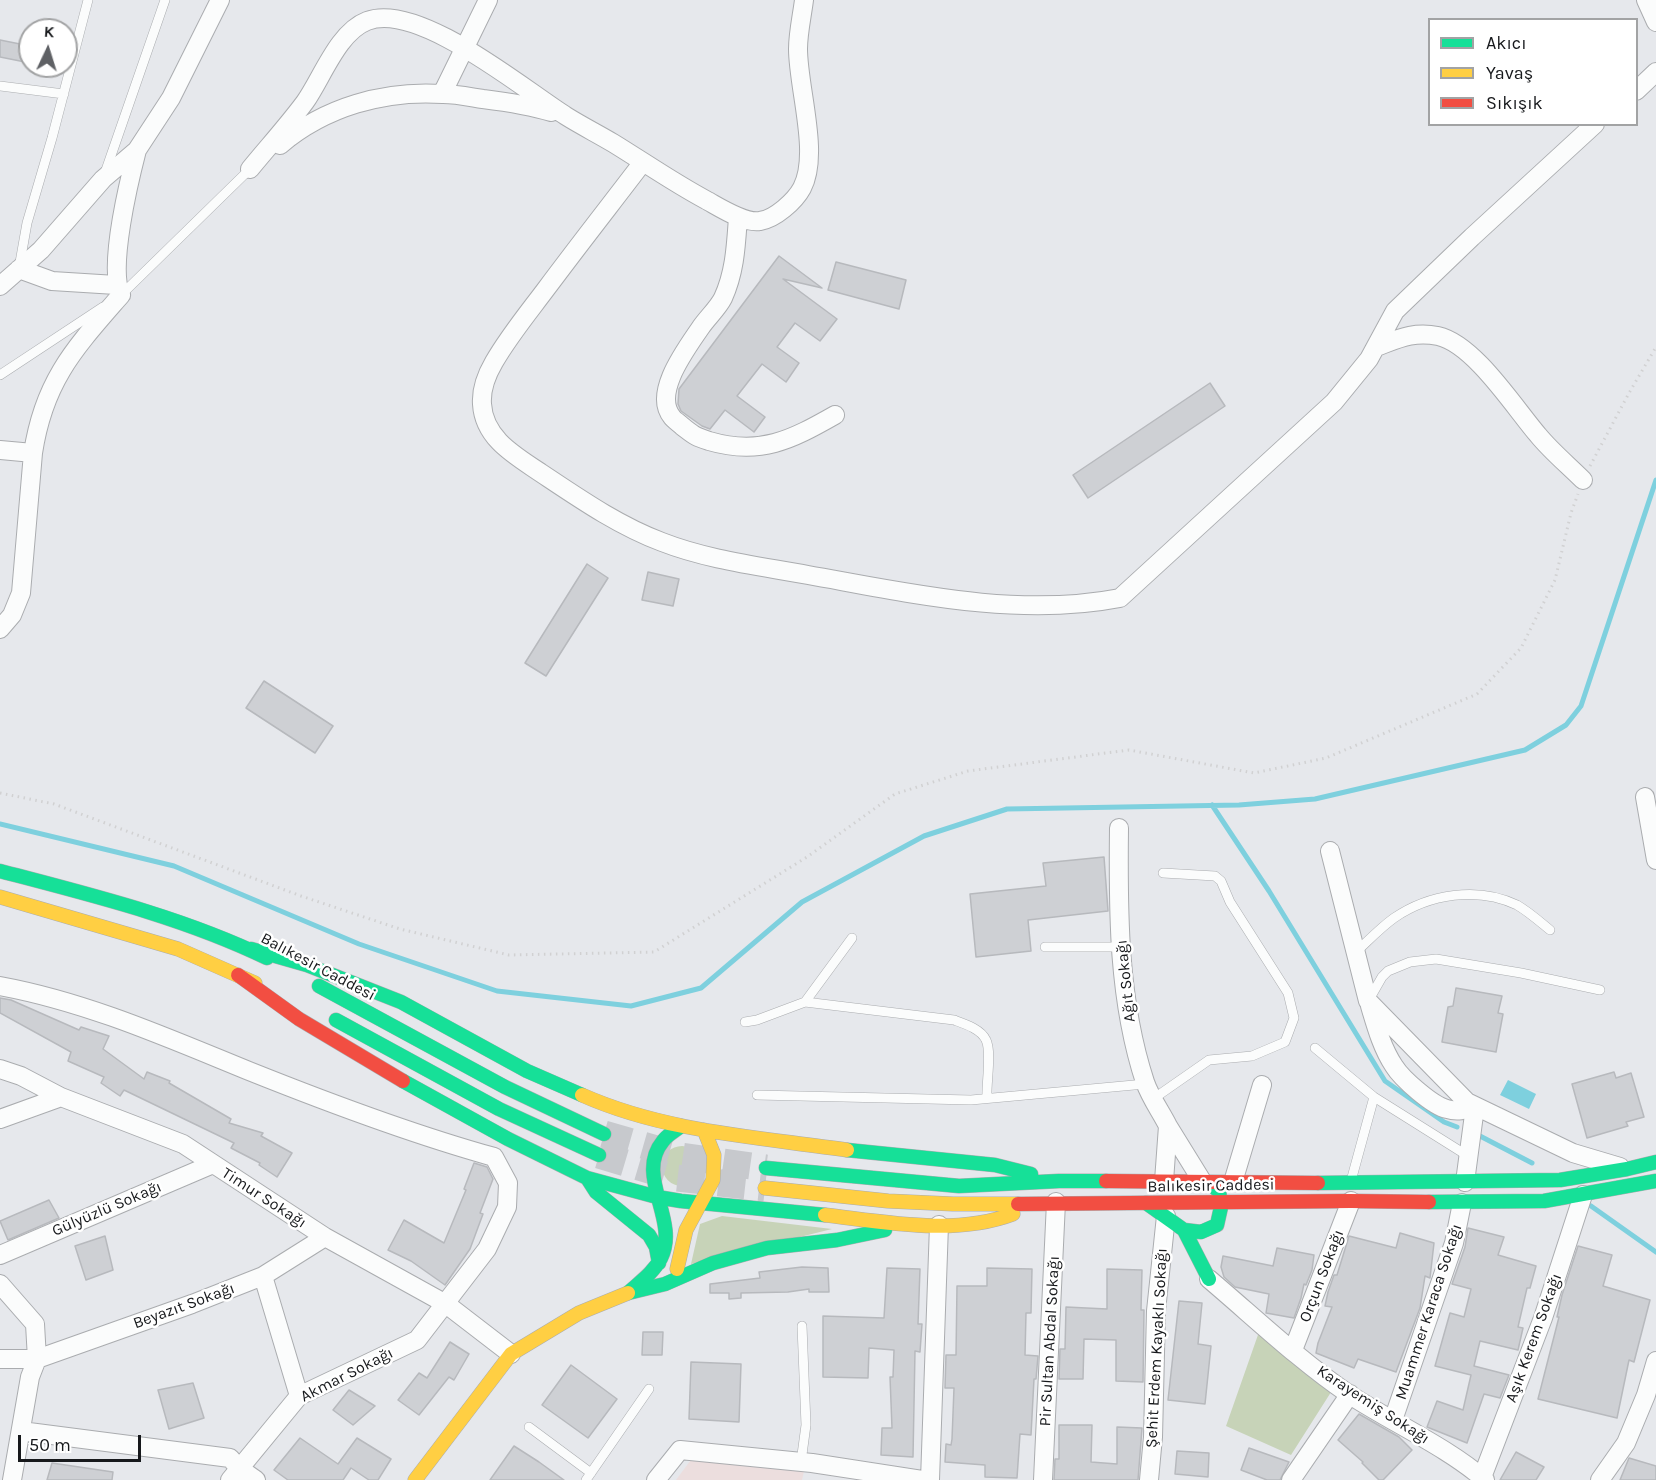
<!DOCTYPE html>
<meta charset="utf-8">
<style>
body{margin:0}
#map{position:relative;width:1656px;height:1480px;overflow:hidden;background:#e6e8ec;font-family:Karla,sans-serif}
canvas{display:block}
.legend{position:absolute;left:1428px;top:18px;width:210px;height:108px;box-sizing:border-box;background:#fff;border:2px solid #a2a3a4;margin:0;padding:8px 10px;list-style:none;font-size:18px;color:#17191c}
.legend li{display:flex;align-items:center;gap:12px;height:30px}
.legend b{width:30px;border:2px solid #a2a3a4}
.north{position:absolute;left:18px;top:18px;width:60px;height:60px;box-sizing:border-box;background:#fff;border:2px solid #a2a3a4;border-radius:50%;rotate:4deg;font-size:16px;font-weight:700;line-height:24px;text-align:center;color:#17191c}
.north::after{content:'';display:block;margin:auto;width:21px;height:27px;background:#5f6165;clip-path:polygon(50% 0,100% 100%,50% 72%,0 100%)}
.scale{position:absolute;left:18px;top:1435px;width:123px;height:27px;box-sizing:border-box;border:3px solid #17191c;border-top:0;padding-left:8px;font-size:18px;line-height:21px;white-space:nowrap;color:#17191c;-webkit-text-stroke:4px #fff;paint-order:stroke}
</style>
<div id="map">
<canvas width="1656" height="1480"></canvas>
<ul class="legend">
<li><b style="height:8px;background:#16e098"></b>Akıcı</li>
<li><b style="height:8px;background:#ffcf43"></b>Yavaş</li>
<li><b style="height:8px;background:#f24e42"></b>Sıkışık</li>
</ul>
<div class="north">K</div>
<div class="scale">50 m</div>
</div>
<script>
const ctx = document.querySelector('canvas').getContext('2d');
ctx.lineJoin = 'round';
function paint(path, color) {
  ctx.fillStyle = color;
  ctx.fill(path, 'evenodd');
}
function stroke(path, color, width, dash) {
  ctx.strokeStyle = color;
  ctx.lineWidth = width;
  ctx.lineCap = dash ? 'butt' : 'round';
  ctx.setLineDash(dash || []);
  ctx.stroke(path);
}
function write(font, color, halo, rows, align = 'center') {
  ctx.font = font + ' Karla,sans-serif';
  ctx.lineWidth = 5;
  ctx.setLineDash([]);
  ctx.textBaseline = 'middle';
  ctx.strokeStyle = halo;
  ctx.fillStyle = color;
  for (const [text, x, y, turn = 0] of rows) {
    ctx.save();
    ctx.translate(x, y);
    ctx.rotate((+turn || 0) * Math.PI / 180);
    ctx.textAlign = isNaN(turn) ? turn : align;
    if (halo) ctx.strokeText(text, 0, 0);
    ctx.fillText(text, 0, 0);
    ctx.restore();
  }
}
paint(new Path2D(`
 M693,1457l111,14 -2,9h-126z`), '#ecdede');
paint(new Path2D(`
 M662 1166a20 20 0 1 1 40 0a20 20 0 1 1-40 0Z
 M722,1216l110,13 -141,35 9,-40z
 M1259,1332l74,57 -42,66 -65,-29z`), '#c7d3b8');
paint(new Path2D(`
 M1508,1080l28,14 -7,15 -29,-14z`), '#7ed0de');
stroke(new Path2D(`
 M1212,805l57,86 116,190 59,41 13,5
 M0,824l174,42 185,78 138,47 134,15 70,-18 101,-86 122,-66 83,-27 232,-4 76,-6 210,-49 41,-25 15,-19 75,-226
 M1480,1136l52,27
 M1591,1206l65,46`), '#7ed0de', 5);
const building = new Path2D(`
 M0,40l30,6v17l-30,-6z
 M779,256l43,32 -39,-9 54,40 -17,22 -25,-18 -18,24 22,16 -13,19 -24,-18 -25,32 28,21 -11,15 -29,-22 -15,19 -8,-3 -21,-15 -3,-7 1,-15z
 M836,262l70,18 -7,29 -71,-19z
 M1210,383l15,23 -137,92 -15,-23z
 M587,564l21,14 -62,98 -21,-13z
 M648,572l31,7 -6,27 -31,-6z
 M264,681l69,45 -18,27 -69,-45z
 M1104,857l4,54 -80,9 3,31 -55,6 -6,-63 76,-8 -3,-23z
 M1456,988l46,8 -4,17 5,1 -7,38 -54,-10 6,-35 5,-1z
 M0,998l11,2 68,30 2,-3 28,9 -6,13 41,30 3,-7 23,9 -1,2 62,36 -2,4 34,10 -2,3 31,17 -15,24 -18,-12 1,-2 -29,-15 3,-5 -110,-53 -4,6 -19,-13 3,-6 -36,-16 3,-9 -71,-39z
 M1614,1072l2,6 15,-5 13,44 -18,5 2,4 -41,12 -15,-54z
 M474,1163l13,4 6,12 -13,34 3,1 -13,35 -25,36 -34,-24 -23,-11 16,-30 40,23 22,-53 -2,-1z
 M49,1200l10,18 -51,22 -8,-19z
 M1468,1228l36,9 -6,18 38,11 -6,22h-3l-9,39 5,1 -5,22 -38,-9 -6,25 35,9 -9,23 -16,-4 -17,49 -40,-16 10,-26 26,9 8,-35 -36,-9 15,-53 14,4 7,-28 -19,-5 13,-37z
 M1400,1233l34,10 -4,35 -5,-2 -5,32 -24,64 -38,-13 -4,9 -38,-15 2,-10 14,-36 -7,-1 3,-14 6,-17h3l12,-39 47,12z
 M105,1236l8,34 -27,10 -11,-34z
 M1578,1246l34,9 -9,31 47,14 -16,62 -5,-2 -12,58 -79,-19 21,-82h-2l5,-22z
 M1277,1248l37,7 -2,15 -6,15 -2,-1 -3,14 -7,20 -28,-5 3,-19 -34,-7 -11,-10 -3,-10 2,-11 50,10z
 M802,1267l26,1 1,24h-20v-3l-21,3 -47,1v5l-12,1v-6h-19v-9l50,-6 -1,-6z
 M887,1268l33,1 -2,55h4l-2,28 -5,-1 -2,106 -32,-2 1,-27h10l-2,-51h3l1,-27 -25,-2 -1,30 -45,-1v-61l61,2z
 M987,1268l45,1 -1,44h-5l-1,42 13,1 -2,23h-2l-3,56 -11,-1 -3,44 -32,-1v-12l-40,-3 1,-18 5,1 1,-6 2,-51h-9l1,-33h10l1,-69h30z
 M1107,1269l35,1 -1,40h3l-1,72 -27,-1v-41l-32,-1 -1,40h-24l1,-30h5l1,-42 41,2z
 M1179,1301l23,2 -4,41 13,2 -6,58 -37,-4z
 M643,1332h20l-1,23h-20z
 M450,1342l19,12 -15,26 -5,-3 -30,38 -21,-15 21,-27 8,5z
 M691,1362l50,2 -2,58 -50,-3z
 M571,1365l46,34 -29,39 -46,-33z
 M193,1383l11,35 -35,11 -11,-39z
 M349,1390l26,16 -22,19 -20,-15z
 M1359,1414l40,23 13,13 -29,30h-4l-17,-17 1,-1 -25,-22z
 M1059,1425h33l-1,37 26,2v-37l25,1 -4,52h-84l1,-21h4z
 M300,1438l38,26 19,-26 34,21 -13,21h-9l-18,-12 -8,12h-55l-14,-10z
 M514,1446l25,16 25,18h-74z
 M1249,1448l40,14 -9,18h-13l-26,-10z
 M1177,1451l32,2 -1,24 -33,-3z
 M1516,1452l28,15 -8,13h-36z
 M1629,1458l27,8v14h-36z
 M52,1463l61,9 -1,8h-65z`);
paint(building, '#ced0d4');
stroke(building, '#b7b9bd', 1.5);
stroke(new Path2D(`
 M604,1134l77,22 85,12
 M599,1155l77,23 89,10`), '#c7c9cd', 27, [27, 14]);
const lane = new Path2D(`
 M0,86l64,8
 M105,173l60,-173
 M19,268l8,-45 25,-85 36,-138
 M120,296l130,-127
 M0,375l103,-68
 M1045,947h77
 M1356,952c12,-11 24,-24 38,-34 35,-24 84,-32 123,-13 12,7 22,16 33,25
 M1370,998l12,-21 6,-6 22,-9 26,-3 85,14 79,17
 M805,1002l149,18c11,4 27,9 32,20 6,12 0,44 1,58
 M745,1022l12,-2 48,-18 47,-64
 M1315,1048l59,49 94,59
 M757,1095l214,5 174,-16
 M1153,1099l56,-39 43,-4 33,-14 9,-24 -6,-25 -58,-91 -9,-21 -6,-5 -52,-3
 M1351,1181l23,-84
 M529,1427l62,46
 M801,1462l5,-37 -4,-99
 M586,1480l63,-91`);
const street = new Path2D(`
 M1646,0l10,22
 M1636,91l20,-19
 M442,94l46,-94
 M280,145c45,-38 104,-55 163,-51 13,0 27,3 40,5 24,3 46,6 68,13
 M643,162c-32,42 -65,84 -97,127 -18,24 -37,47 -52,73 -7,12 -13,28 -12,42 2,35 34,52 59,69 39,26 78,53 121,69 46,18 98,24 146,33 101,18 209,43 312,23l214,-196 35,-43 26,-48 77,-74 123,-113
 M250,169c18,-22 38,-44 55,-67 17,-24 33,-70 62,-81 51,-20 156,68 199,95 16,10 32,18 47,27 31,19 61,40 93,57 13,7 39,24 54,21 15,-2 35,-20 42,-33 18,-34 -4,-100 -4,-139 0,-16 4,-33 6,-49
 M738,217c-2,28 -3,55 -15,81 -5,10 -15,19 -22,29 -14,21 -49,66 -29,90 2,3 7,6 10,9 13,10 12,10 27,15 51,15 82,-1 126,-26
 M19,269l33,12 64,4
 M0,286l41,-36 62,-71 34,-29 34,-52 49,-98
 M1376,347c22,-8 37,-16 62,-11 36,8 76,71 100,99 13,16 30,30 45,45
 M0,450l33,3
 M0,629l12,-14 9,-22 12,-140c11,-73 42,-105 88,-158 -13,-27 8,-114 16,-145
 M1645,797l11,63
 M1119,828c-1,84 -1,172 26,254 5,15 16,30 23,44
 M1330,851l38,150 99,101 106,51 47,14
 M0,986c87,16 168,52 249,85 80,32 162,63 245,86l14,26 -1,24 -20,42 -70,91 -118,56 -69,84
 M1370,1006c6,20 12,42 24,60 8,13 39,40 53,43 10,3 18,1 28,-2l-10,75
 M0,1069l21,7 40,21
 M0,1119l61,-22 122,47 142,93 121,67 65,50
 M1164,1181l4,-55 34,55
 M1233,1182l29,-97
 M0,1255l213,-91
 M263,1276l36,120
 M1209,1279c46,39 91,82 141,116 43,28 97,52 135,85
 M0,1284l35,40 2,35 -7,18 -18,103
 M1293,1350l58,-149
 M0,1359h37l155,-55 71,-28 62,-39
 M1393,1420l61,-177 8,-40
 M21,1431l209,27 9,10 17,12
 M656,1480l24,-30 132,13 110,17
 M930,1480l9,-255
 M1043,1480l13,-278
 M1149,1480l4,-43 3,-126 10,-95
 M1291,1480l59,-86
 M1481,1480l62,-162 40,-123
 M1600,1480l26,-37 20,-48 10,-34`);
const fast = new Path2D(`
 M0,871c91,24 182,46 267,87
 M251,949l56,16 94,37 126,69 55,24
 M319,986l186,101 99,47
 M336,1020l163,89 100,46
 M403,1081l105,58 79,39 70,19 24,4 144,14
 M847,1150l148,15 36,9
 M766,1168l193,18 100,-5h47
 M587,1178l9,14 53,43 7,12 3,16
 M1318,1183l242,-3 67,-11 29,-7
 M1429,1202l115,-1 112,-20
 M1146,1203l38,27 25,49
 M1184,1230l17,2 16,-7 4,-18 -2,-17 -3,-1
 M629,1292c11,-10 25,-20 32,-34 19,-38 -27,-82 2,-117 4,-6 12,-10 18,-15
 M628,1293l37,-9 48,-21 54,-15 70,-8 48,-10`);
const slow = new Path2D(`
 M0,897l178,52 77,34
 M582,1095c83,37 176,42 265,55
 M765,1188l123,13 65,3h65
 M825,1215c60,7 130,21 188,-1
 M677,1269l9,-39 27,-50 1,-25 -10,-25
 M415,1480l96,-126 68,-41 49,-20`);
const jam = new Path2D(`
 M238,975l61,44 104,62
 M1106,1181l212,2
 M1018,1204l333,-3 78,1`);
stroke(lane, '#aaacaf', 10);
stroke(street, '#aaacaf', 20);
stroke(fast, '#aaacaf', 15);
stroke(slow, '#aaacaf', 15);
stroke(jam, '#aaacaf', 15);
stroke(new Path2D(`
 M1590,466l39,-73 27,-46
 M0,793l54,11 247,92 99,33 109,26 145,-3 153,-95 88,-63 73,-23 161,-21 125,23 72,-15 151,-64 44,-46 34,-68 16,-67 7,-19`), '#d1d1d2', 3, [1.5, 4.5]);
stroke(lane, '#fbfcfc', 9);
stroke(street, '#fbfcfc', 18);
stroke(fast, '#16e098', 14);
stroke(slow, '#ffcf43', 14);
stroke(jam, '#f24e42', 14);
write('16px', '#17191c', '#fff', [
 ["Balıkesir Caddesi",318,967,28],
 ["Ağıt Sokağı",1126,981,-96],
 ["Balıkesir Caddesi",1211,1186,-1],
 ["Timur Sokağı",264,1198,33],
 ["Gülyüzlü Sokağı",107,1209,-23],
 ["Orçun Sokağı",1322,1276,-69],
 ["Beyazıt Sokağı",184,1306,-20],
 ["Muammer Karaca Sokağı",1429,1312,-72],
 ["Aşık Kerem Sokağı",1534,1338,-70],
 ["Pir Sultan Abdal Sokağı",1050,1341,-87],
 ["Şehit Erdem Kayaklı Sokağı",1157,1348,-87],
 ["Akmar Sokağı",347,1375,-27],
 ["Karayemiş Sokağı",1373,1405,33]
]);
</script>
